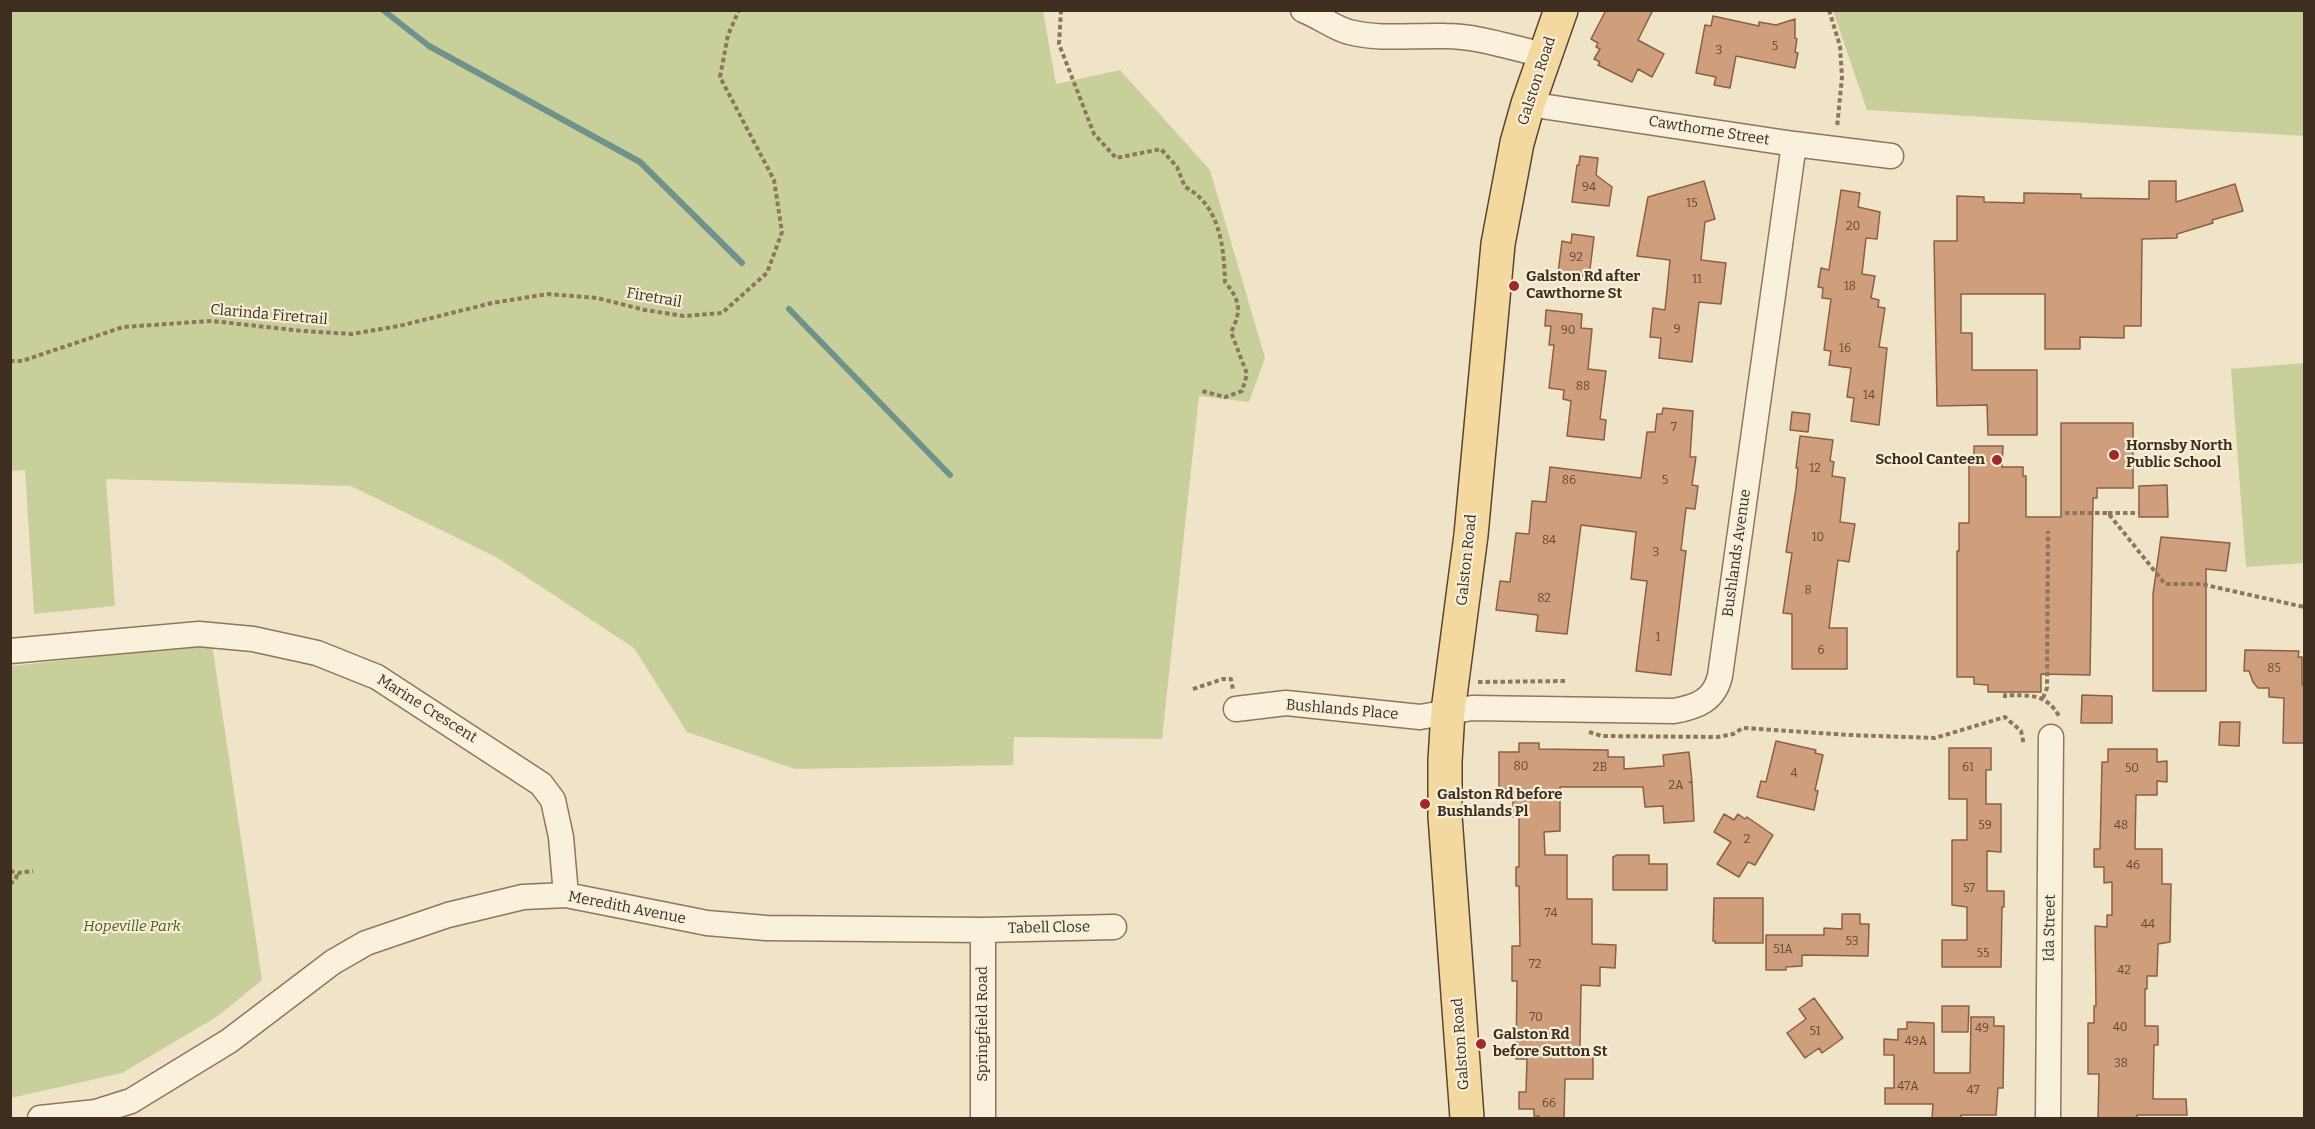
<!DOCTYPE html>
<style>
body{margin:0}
#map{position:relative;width:2315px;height:1129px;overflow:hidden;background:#f0e4c8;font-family:Bitter,serif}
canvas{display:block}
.frame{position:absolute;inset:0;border:12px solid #3d2e20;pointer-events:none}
</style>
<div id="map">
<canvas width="2315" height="1129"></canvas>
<div class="frame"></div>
</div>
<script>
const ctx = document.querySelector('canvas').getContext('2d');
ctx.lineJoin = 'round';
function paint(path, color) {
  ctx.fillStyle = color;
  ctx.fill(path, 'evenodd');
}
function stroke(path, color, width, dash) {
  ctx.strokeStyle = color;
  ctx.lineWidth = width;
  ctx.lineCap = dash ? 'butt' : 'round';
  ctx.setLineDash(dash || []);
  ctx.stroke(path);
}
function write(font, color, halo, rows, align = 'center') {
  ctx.font = font + ' Bitter,serif';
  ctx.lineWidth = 4.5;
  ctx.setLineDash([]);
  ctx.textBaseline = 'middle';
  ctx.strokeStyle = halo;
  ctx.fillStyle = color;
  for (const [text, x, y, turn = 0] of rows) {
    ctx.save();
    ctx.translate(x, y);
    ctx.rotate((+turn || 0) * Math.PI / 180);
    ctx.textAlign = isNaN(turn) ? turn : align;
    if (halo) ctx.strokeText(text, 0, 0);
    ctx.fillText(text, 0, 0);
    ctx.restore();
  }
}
paint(new Path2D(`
 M11,10l1032,1 13,73 64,-14 90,100 55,188 -16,44 -50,-6 -37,343 -148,-2 -1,28 -218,4 -108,-37 -53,-84 -138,-91 -145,-71 -245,-7 9,127 -81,8 -9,-144 -15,1z
 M1833,11h471v125l-437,-26z
 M2304,363v200l-58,4 -15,-198z
 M212,644l50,336 -44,36 -96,57 -111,25v-432z`), '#c9cf9b');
stroke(new Path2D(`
 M383,10l46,36 211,116 102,101
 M789,309l161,166`), '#6f938a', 6);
const building = new Path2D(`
 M1606,10h47l-15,30 26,14 -12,23 -14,-8 -6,13 -34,-17 2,-3 -6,-3 6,-10 -4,-2 2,-4 -7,-4z
 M1713,16l46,10v-4l17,3 19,-6v19l2,1 -2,13 3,1 -3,15 -59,-12 -6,32 -16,-3 2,-8 -20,-4 9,-48 6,1z
 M1580,156l18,2 -2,17 16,12 -3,19 -37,-4 5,-37h2z
 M1704,181l11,38 -10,3 -4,38 25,3 -5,41 -22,-2 -7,60 -33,-4 2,-20 -11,-1 3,-29 12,2 5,-50 -33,-4 11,-59z
 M2149,181h27v21l59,-18 8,27 -31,9 1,3 -36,11v4l-35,1 -1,87h-17v12l-44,-1v12h-35v-55h-84v39h11v37h65v65h-49l-1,-30 -50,1 -3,-165h23v-45l27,1v5l40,1v-10l57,1v4l68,1z
 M1841,190l19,3 -2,14 22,5 -3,27 -11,-1 -4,36 13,2 -4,22 8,2 -1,7 7,1 -6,39 8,1 -8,77 -28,-4 3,-23 -7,-1 4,-29 -22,-3 2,-14 -7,-1 7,-51 -9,-1 1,-10 -5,-1 3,-19 8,2z
 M1572,234l22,3 -5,40 -31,-4 4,-32 9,2z
 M1546,310l36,4 -1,14 11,1 -4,40 18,2 -6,48 6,1 -2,20 -37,-4 4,-35 -8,-2 1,-9 -15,-2 5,-43h-5l2,-19h-6z
 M1663,408l30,3 -3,46h6l-4,28 6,1 -3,23 -9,-1 -5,42 5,1 -15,124 -35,-4 11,-90 -16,-2 5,-47 -55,-7 -14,109 -31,-3 2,-16 -42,-5 4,-29 10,1 6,-49 13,1 3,-33 14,1 4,-35 91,11 6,-46h8l2,-18h5z
 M1792,412l18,2 -2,18 -18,-2z
 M2061,423h72v65h-36v10h-4l-3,177 -49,-1v18h-53v-7l-14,-1v-7h-17v-126h2v-28h10v-67l5,1v-11h29l-1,21h21v9h3v41h35z
 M1800,436l33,4 -3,21 4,1 -2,14 13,2 -5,44 15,2 -6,38 -11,-2 -9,68h18v41h-55v-55l-9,-1 9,-60 -6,-1 10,-64 2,-20h-2z
 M2167,485l1,32h-29v-31z
 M2161,537l69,6 -4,28 -20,-2v122h-53v-97z
 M2245,650l54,1 -1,6h4v28h2v58h-21l1,-45 -15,-1v-9h-11l-5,-6 -4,-11h-5z
 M2082,695l30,1v27h-31z
 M2220,722h20l-1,24 -20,-1z
 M1776,741l40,9 -1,3 8,2 -8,35 3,1 -4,19 -57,-13 4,-16 5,1z
 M1519,743h20v6l69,1v7h16v12l40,-3 -1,-11 26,-3 3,30h-3l3,1 2,38 -30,2 -1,-17 -18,1 -2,-20h-83v44l-16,1 1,23h22v44h25v45l24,1 -1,23 -15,-1v19l-19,-1 -1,62h4v10h9v22h-28l-1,40h-26l1,-3h-5v-7h-15v-17h7l1,-33h-11l1,-78h-5v-35h8l-1,-60h-3v-19h3v-50h-6v-28h-14v-37h20z
 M1949,748h42v22h-5v34h15v48l-14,-1v40h17v16h-2l-1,60h-59v-27h25v-33l-15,-2v-65h15v-41h-18z
 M2108,749h49v13l10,-1v21l-10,-1v14h-21l-1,54h27v35h9l-1,58 -12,2 -1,32h-10v13h-2v37h13v19h-4l-1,54h33l1,16h-50v4h-39l1,-45h-11v-51h6v-17h2l-1,-80 12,1v-12h5v-33l-8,1v-16h-10v-18h6l2,-87h6z
 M1724,814l10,6 4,-6 7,5 2,-2 26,18 -18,30 -7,-3 -9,15 -22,-13 14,-22 -17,-10z
 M1617,855h32v9h18v26h-54v-33z
 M1714,898h49v45h-48v-2h-2z
 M1842,914h18v10h9l-1,32 -66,-1v11l-16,1v3h-20v-35h58v-7l18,1z
 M1814,998l29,40 -21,15 -3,-5 -14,10 -18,-25 19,-14 -7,-10z
 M1942,1006h27l-1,26h-26z
 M1971,1017h23v9h10l-1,62h-5l-2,27h-35v4h-29l1,-15h-48v-16h9v-33h-10v-16l14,1v-11h9v-7l27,1v50h36z`);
paint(building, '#cf9f7d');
stroke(building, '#8d5f41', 1.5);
const minor = new Path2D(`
 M1303,10c16,6 31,18 46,22 33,8 63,3 96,4 33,0 67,12 99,19
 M1528,104l266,40 97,12
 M10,651l189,-17 54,5 64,14 60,24 164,107 12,16 8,37 5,58
 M1236,709l50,-6 134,14 52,-9 202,3c22,-4 40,-10 46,-35l74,-532
 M40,1118l56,-6 35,-11 98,-60 104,-79 33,-19 82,-28 75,-18 43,-2 141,28 59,5 217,2 131,-3
 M983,1118v-188
 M2048,1118l3,-381`);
const primary = new Path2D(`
 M1467,1118l-22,-302v-55l3,-50 23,-176 27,-291 19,-101 11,-39 33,-94`);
stroke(minor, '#8d765c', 27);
stroke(primary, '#5b4430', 36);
stroke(new Path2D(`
 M1061,10l-2,34 35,90 22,24 45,-9 16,18 8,20c35,18 39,60 40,95 15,18 17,29 6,50l16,42 -5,17 -17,6 -23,-6
 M1829,10l11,36 2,31 -5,51
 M10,361h12l101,-34 89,-6 91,10 49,3 47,-8 93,-23 56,-9 49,4 48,12 39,6 38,-3 45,-40 15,-41 -8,-52 -54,-103 8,-42 11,-25
 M2065,513h43l57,71h36l103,23
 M2108,513h31
 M1478,682l87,-1
 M1193,689l30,-10h8l2,11
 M2005,698v-3c24,1 40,-3 54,21
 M2043,698l4,-10 1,-157
 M1589,732l13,4 116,1 15,-3 10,-6 107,7 85,3 70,-21 16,14 3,14
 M10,871l8,2 15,-2
 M10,884l5,-4 3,-7`), '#8d765c', 4, [4.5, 3]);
stroke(minor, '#faf1dc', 24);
stroke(primary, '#f3d9a0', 33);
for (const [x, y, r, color] of [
 [1514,286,6,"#9e2a2b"],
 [2114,455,6,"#9e2a2b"],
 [1997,460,6,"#9e2a2b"],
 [1425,804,6,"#9e2a2b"],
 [1481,1044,6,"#9e2a2b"]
]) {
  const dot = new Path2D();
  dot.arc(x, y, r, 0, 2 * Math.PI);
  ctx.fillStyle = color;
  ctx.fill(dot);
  stroke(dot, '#f7eed8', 2);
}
write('12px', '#624a37', null, [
 ["5",1775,47],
 ["3",1719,51],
 ["94",1589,188],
 ["15",1692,204],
 ["20",1853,227],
 ["92",1576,258],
 ["11",1697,280],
 ["18",1850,287],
 ["9",1677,330],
 ["90",1568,331],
 ["16",1845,349],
 ["88",1583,387],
 ["14",1869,396],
 ["7",1674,428],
 ["12",1815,469],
 ["86",1569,481],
 ["5",1665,481],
 ["10",1818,538],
 ["84",1549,541],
 ["3",1656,553],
 ["8",1808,591],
 ["82",1544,599],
 ["1",1658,638],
 ["6",1821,651],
 ["85",2274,669],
 ["80",1521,767],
 ["2B",1600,768],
 ["61",1968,768],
 ["50",2132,769],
 ["4",1794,774],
 ["2A",1676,786],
 ["59",1985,826],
 ["48",2121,826],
 ["2",1747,840],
 ["46",2133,866],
 ["57",1969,889],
 ["74",1551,914],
 ["44",2148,925],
 ["53",1852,942],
 ["51A",1783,950],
 ["55",1983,954],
 ["72",1535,965],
 ["42",2124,971],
 ["70",1536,1018],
 ["40",2120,1028],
 ["49",1982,1029],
 ["51",1815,1032],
 ["49A",1916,1042],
 ["38",2121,1064],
 ["47A",1908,1087],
 ["47",1973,1091],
 ["66",1549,1104]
]);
write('15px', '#3d2e20', '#f7eed8', [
 ["Galston Road",1537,81,-72],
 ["Cawthorne Street",1709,131,9],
 ["Firetrail",654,298,10],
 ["Clarinda Firetrail",269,315,5],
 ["Bushlands Avenue",1737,553,-82],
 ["Galston Road",1467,560,-84],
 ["Marine Crescent",427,709,32],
 ["Bushlands Place",1342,710,5],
 ["Meredith Avenue",627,908,11],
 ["Tabell Close",1049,928,-1],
 ["Ida Street",2050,928,-89],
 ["Springfield Road",983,1024,-90],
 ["Galston Road",1461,1044,-94]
]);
write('bold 15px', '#3d2e20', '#f7eed8', [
 ["Galston Rd after",1526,277],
 ["Cawthorne St",1526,294],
 ["Hornsby North",2126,446],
 ["Public School",2126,463],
 ["School Canteen",1985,460,"right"],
 ["Galston Rd before",1437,795],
 ["Bushlands Pl",1437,812],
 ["Galston Rd",1493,1035],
 ["before Sutton St",1493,1052]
], 'left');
write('italic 15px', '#4d5a26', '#f7eed8', [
 ["Hopeville Park",132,927]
]);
</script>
